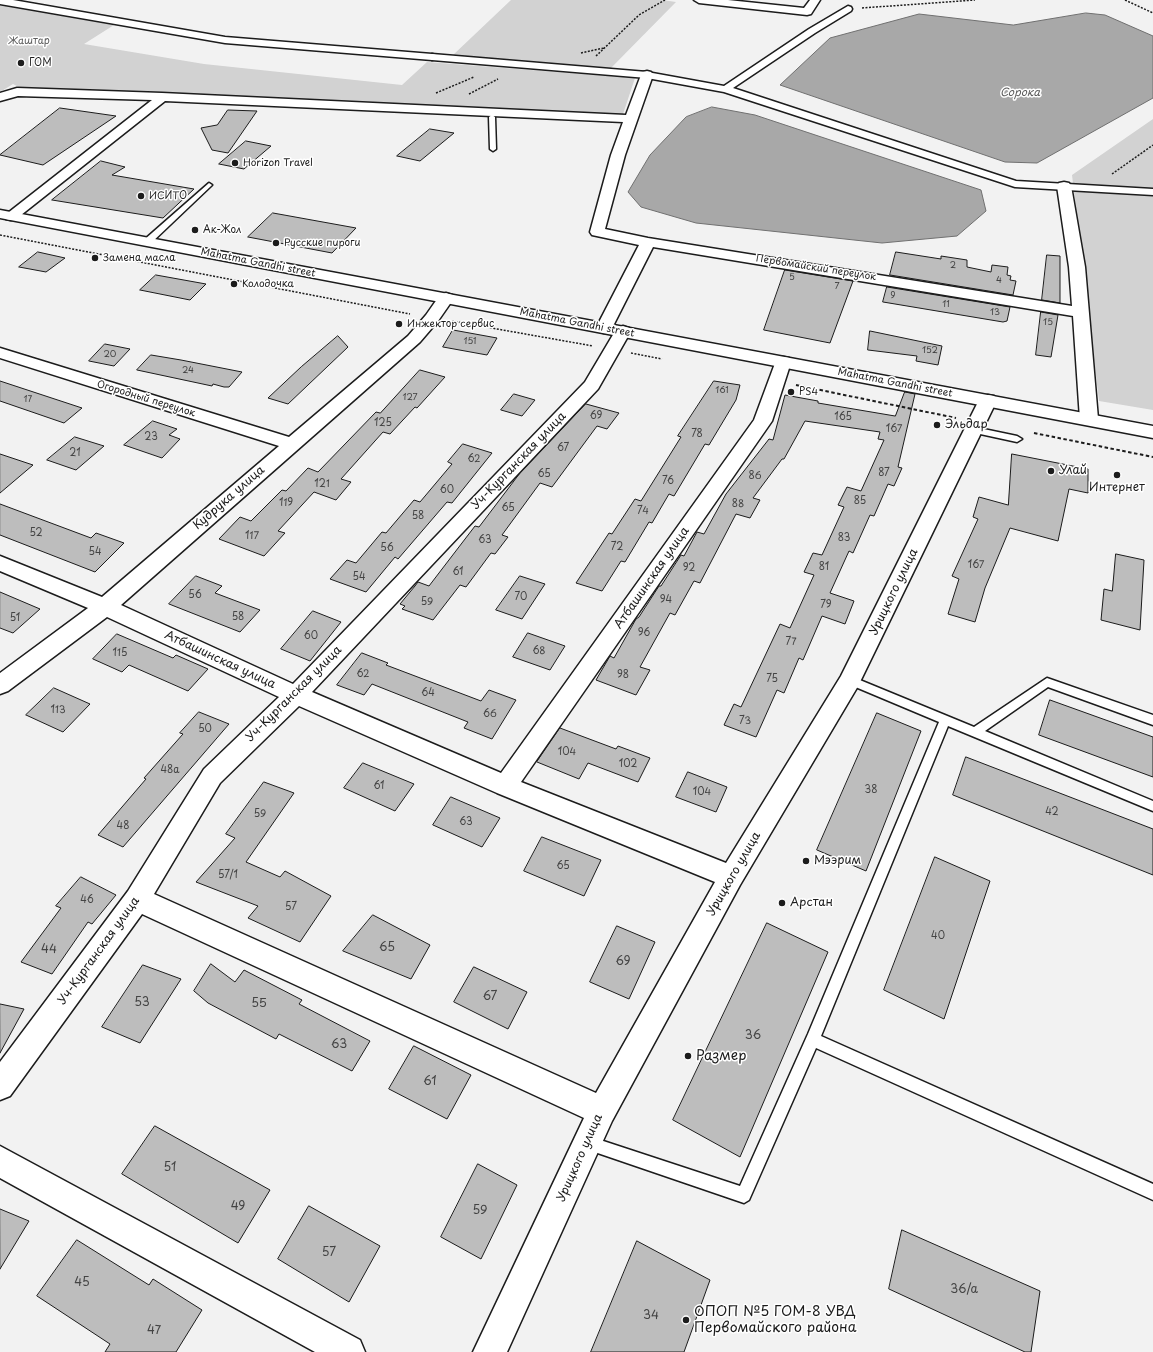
<!DOCTYPE html>
<meta charset="utf-8">
<style>
body{margin:0}
canvas{display:block;background:#f2f2f2}
</style>
<canvas width="1153" height="1352"></canvas>
<script>
const ctx = document.querySelector('canvas').getContext('2d');
ctx.lineJoin = 'round';
function paint(path, color) {
  ctx.fillStyle = color;
  ctx.fill(path, 'evenodd');
}
function stroke(path, color, width, dash) {
  ctx.strokeStyle = color;
  ctx.lineWidth = width;
  ctx.lineCap = dash ? 'butt' : 'round';
  ctx.setLineDash(dash || []);
  ctx.stroke(path);
}
function write(font, color, halo, rows, align = 'center') {
  ctx.font = font + ' "Playpen Sans",sans-serif';
  ctx.lineWidth = 3;
  ctx.setLineDash([]);
  ctx.textBaseline = 'middle';
  ctx.strokeStyle = halo;
  ctx.fillStyle = color;
  for (const [text, x, y, turn = 0] of rows) {
    ctx.save();
    ctx.translate(x, y);
    ctx.rotate((+turn || 0) * Math.PI / 180);
    ctx.textAlign = isNaN(turn) ? turn : align;
    if (halo) ctx.strokeText(text, 0, 0);
    ctx.fillText(text, 0, 0);
    ctx.restore();
  }
}
paint(new Path2D(`
 M511,0h151l14,2 -65,66 -158,-13z
 M0,5l114,20 -30,19 120,20 198,21 25,-23 208,16 -13,39 -238,-14 -359,-13 -12,-6 -13,8z
 M1153,119v291l-54,-9 -27,-226z`), '#d2d2d2');
const water = new Path2D(`
 M1086,13l19,2 48,21v62l-116,65 -32,-1 -225,-77 50,-47 89,-24 94,11z
 M712,107l43,8 226,75 5,21 -29,25 -75,7 -186,-20 -55,-16 -13,-15 22,-37 36,-38z`);
paint(water, '#a8a8a8');
stroke(water, '#707070', 1);
const building = new Path2D(`
 M60,108l56,8 -73,49 -43,-10z
 M228,110l29,1 -29,42 -16,-3 -11,-22 16,-3z
 M430,129l24,4 -34,28 -23,-5z
 M246,141l25,5 -27,23 -25,-5z
 M101,161l24,6 -13,8 82,14 -31,29 -111,-18z
 M273,213l83,15 -24,25 -84,-16z
 M38,252l27,6 -19,14 -27,-5z
 M896,252l45,7v-3l26,4v7l24,5 1,-7 16,2 -1,8 4,1 -1,4 6,1 -3,14 -123,-20z
 M1047,255l13,1v47l-18,-3z
 M785,270l68,11 -23,62 -66,-13z
 M156,275l50,9 -16,16 -50,-10z
 M887,287l123,20 -3,14 -4,1 -120,-20z
 M1041,312l17,3 -7,42 -15,-2z
 M453,330l44,8 -10,17 -44,-8z
 M870,331l72,15 -4,19 -22,-4 1,-5 -49,-6z
 M338,336l10,11 -60,57 -20,-6 33,-31z
 M105,344l25,5 -16,17 -25,-5z
 M151,355l30,5 61,12 -13,15h-5l-11,-3 -1,2 -75,-16z
 M420,370l25,7 -28,31 -2,-1 -25,27 -7,-2 -42,47 10,3 -15,18 -22,-8 -36,39 7,2 -21,23 -45,-17 21,-22 11,4 31,-31 4,1 22,-23 10,4 58,-60 4,1z
 M0,381l82,27 -18,15 -64,-22z
 M714,381l26,4 -4,15 -27,45 -4,-1 -31,52 -5,-2 -17,29 -3,-1 -24,40 -4,-1 -19,30 -26,-8 33,-50 3,1 23,-35 6,2 40,-64 -3,-1z
 M905,392l10,2 -17,73 4,1 -8,18 -6,-2 -14,32 -4,-1 -17,38 -4,-2 -19,42 24,8 -9,23 -23,-8 -19,44 -4,-2 -15,35 -7,-3 -21,47 -32,-12 10,-21 7,3 39,-83 10,4 24,-53 -10,-3 9,-19 9,2 22,-48 -6,-2 9,-18 14,4 23,-51 -6,-1 2,-7 -75,-11 -21,38h-2l-29,39 7,2 -10,18 -14,-4 -36,69 -6,-2 -19,34 -5,-2 -30,54 10,3 -14,25 -40,-15 14,-24 4,2 22,-39 3,-2 20,-31h2l20,-31 3,1 13,-24 7,2 22,-40 43,-55 4,1 12,-45 33,6v2l77,13z
 M514,394l21,6 -13,16 -21,-6z
 M586,404l33,9 -12,16 -10,-3 -45,61 -12,-4 -38,52 6,2 -13,17 -4,-1 -25,34 -6,-2 -27,35 -31,-11 3,-3 -5,-2 15,-18 3,-4 11,4 46,-60 4,1 41,-54z
 M153,421l24,8 -8,6 11,4 -18,19 -38,-13z
 M75,437l29,9 -28,24 -29,-10z
 M463,444l29,9 -40,50 -5,-1 -49,57 -3,-2 -29,35 -36,-13 17,-19 9,3 26,-31 4,1 28,-33 6,2 32,-38 -4,-2z
 M0,454l33,11 -33,28z
 M1012,454l76,15v24l-19,-4 -11,52 -48,-13 -25,60 -10,34 -27,-8 11,-35 -7,-3 26,-57 -5,-2 6,-20 29,8z
 M0,504l91,34 5,-5 28,10 -29,29 -95,-37z
 M1116,554l28,6 -4,70 -39,-10 3,-31 8,2z
 M196,576l26,10 -7,7 45,17 -20,22 -71,-28z
 M520,576l25,8 -23,35 -26,-9z
 M0,592l40,17 -27,24 -13,-5z
 M313,611l28,11 -31,39 -29,-12z
 M528,633l37,13 -15,24 -37,-13z
 M117,634l56,24 3,-3 32,14 -20,22 -59,-26 -7,7 -29,-13z
 M362,653l26,10 -2,2 95,36 8,-11 27,10 -24,39 -28,-11 4,-6 -96,-38 -8,11 -27,-10z
 M54,688l36,16 -27,28 -37,-17z
 M1050,700l103,37v40l-114,-42z
 M199,712l30,12 -106,123 -25,-12 48,-56 -2,-1 39,-44 -3,-1z
 M877,713l44,18 -55,140 -49,-21z
 M560,728l56,21 2,-3 32,12 -12,24 -50,-19 -9,16 -42,-17z
 M966,757l187,72v46l-200,-80z
 M363,763l51,21 -19,27 -51,-23z
 M688,772l39,15 -11,25 -40,-15z
 M264,782l30,11 -48,69 34,15 5,-6 46,25 -31,46 -52,-24 10,-12 -62,-24 39,-44 -9,-4z
 M451,797l49,21 -18,29 -49,-22z
 M542,837l59,23 -17,36 -60,-25z
 M935,857l55,24 -46,138 -60,-29z
 M81,877l35,18 -24,29 -4,-2 -36,52 -31,-12 40,-54 -5,-2z
 M373,915l57,30 -19,34 -68,-28z
 M767,923l61,29 -88,205 -67,-37z
 M617,926l38,16 -26,57 -39,-17z
 M211,964l24,18 9,-12 58,30 -3,4 71,37 -18,30 -73,-37 -3,5 -68,-36 -14,-12z
 M143,965l38,14 -41,64 -38,-16z
 M474,967l53,25 -19,37 -54,-27z
 M0,1004l24,5 -24,44z
 M414,1046l57,29 -24,44 -58,-30z
 M155,1126l115,64 -32,53 -116,-69z
 M478,1164l39,21 -36,74 -40,-22z
 M309,1206l71,40 -31,56 -71,-43z
 M0,1209l29,12 -29,48z
 M902,1230l138,61 -9,61h-6l-136,-63z
 M77,1240l72,45 4,-6 49,31 -26,42h-71l5,-8 -73,-48z
 M637,1241l73,39 -26,72h-93z`);
paint(building, '#bdbdbd');
stroke(building, '#1c1c1c', 1);
const service = new Path2D(`
 M492,115l3,2 1,32 -3,2 -3,-2 -1,-32z
 M209,183l3,2 -1,1 -61,58h-6v-4z
 M974,427l43,9 5,3 -5,3 -46,-10 -1,-2z
 M850,676l124,51 73,-49 106,37v10l-105,-38 -63,44 168,70v10l-205,-85 -127,310 332,148v16l-337,-152 -67,152 -5,3 -161,-55 -2,-5 2,-5 5,-2 152,50 68,-152 131,-312 -93,-39 -2,-3 2,-3z`);
const pedestrian = new Path2D(`
 M848,6l3,1 1,2 -1,2 -36,22 -82,55 283,93 137,8v6l-138,-8 -291,-95 -77,-14 -215,-18 -4,-3 4,-3 215,18 77,14 85,-57z`);
const minor = new Path2D(`
 M0,0h13l212,37 207,17 4,1 2,2 -2,2 -4,1 -207,-17 -225,-39z
 M694,0h34l76,8 6,-8h10l-9,14 -4,1 -108,-12z
 M647,71l4,1 2,3 -28,80 -20,74 43,9 424,68 -3,-39 -12,-81 2,-3 5,-1 5,1 2,3 14,81 13,152 -3,4 -6,2 -6,-2 -3,-4 -7,-103 -420,-69 -41,81 -2,3 -6,2 -6,-2 -2,-3 43,-83 -47,-10 -2,-3 21,-77 12,-33 -458,-21 -149,118 -5,1 -5,-1 -2,-3 148,-116 -134,-4 -18,5v-8l17,-5 145,5 464,22 15,-40 2,-3z
 M446,293l6,2 2,3 -16,23 -18,21 -299,263 172,79 292,-302 32,-54 6,-2 6,2 2,3 -33,58 -286,303 189,81 253,-353 23,-62 6,-1 6,1 2,4 -19,59 -251,361 205,81 115,-187 138,-276 3,-4 6,-1 6,1 3,4 -139,286 -118,199 -128,236 -105,231h-34l111,-234 -442,-204 -132,182 -10,4v-38l128,-171 76,-122 75,-72 -172,-80 -99,74 -8,3v-21l88,-65 -88,-37v-15l102,41 177,-151 -279,-88v-10l289,89 119,-101 18,-21 14,-20zM299,706l198,87 218,89 -119,211 -442,-199 66,-111z
 M0,1146l360,194 5,12h-50l-315,-174z`);
const primary = new Path2D(`
 M0,210l1153,216v12l-1153,-220z`);
stroke(service, '#1c1c1c', 3);
stroke(pedestrian, '#1c1c1c', 3);
stroke(minor, '#1c1c1c', 3);
stroke(primary, '#1c1c1c', 3);
stroke(new Path2D(`
 M1125,0l28,13
 M862,8l113,-8
 M581,53l23,-5
 M596,56l43,-41 26,-15
 M436,93l38,-16
 M469,94l29,-15
 M1112,174l41,-29
 M0,235l410,79
 M452,321l141,25
 M631,353l31,6`), '#1c1c1c', 1.5, [2, 1.5]);
stroke(new Path2D(`
 M796,385l160,33
 M1034,433l119,24`), '#1c1c1c', 2, [3.5, 2.5]);
paint(service, '#fff');
paint(pedestrian, '#fff');
paint(minor, '#fff');
paint(primary, '#fff');
for (const [x, y, r, color] of [
 [21,63,4,"#1c1c1c"],
 [235,163,4,"#1c1c1c"],
 [141,196,4,"#1c1c1c"],
 [195,230,4,"#1c1c1c"],
 [276,243,4,"#1c1c1c"],
 [95,258,4,"#1c1c1c"],
 [234,284,4,"#1c1c1c"],
 [399,324,4,"#1c1c1c"],
 [791,392,4,"#1c1c1c"],
 [937,425,4,"#1c1c1c"],
 [1051,471,4,"#1c1c1c"],
 [1117,475,4,"#1c1c1c"],
 [806,861,4,"#1c1c1c"],
 [782,903,4,"#1c1c1c"],
 [688,1056,4,"#1c1c1c"],
 [686,1320,4,"#1c1c1c"]
]) {
  const dot = new Path2D();
  dot.arc(x, y, r, 0, 2 * Math.PI);
  ctx.fillStyle = color;
  ctx.fill(dot);
  stroke(dot, '#fff', 1.5);
}
write('9px', '#444', null, [
 ["2",953,266],
 ["5",792,278],
 ["4",999,281],
 ["7",837,287],
 ["9",893,296],
 ["11",946,305],
 ["13",995,313],
 ["15",1048,323],
 ["151",470,342],
 ["152",930,351],
 ["20",110,355],
 ["24",188,371],
 ["161",722,391],
 ["127",410,398],
 ["17",28,400]
]);
write('10px', '#5c5c5c', '#fff', [
 ["Жаштар",29,41]
]);
write('10px', '#1c1c1c', '#fff', [
 ["ГОМ",29,63],
 ["Horizon Travel",243,163],
 ["ИСИТО",149,196],
 ["Ак-Жол",203,230],
 ["Русские пироги",284,243],
 ["Замена масла",103,258],
 ["Колодочка",242,284],
 ["Инжектор сервис",407,324],
 ["PS4",799,392]
], 'left');
write('10px', '#1c1c1c', '#fff', [
 ["Mahatma Gandhi street",258,263,11],
 ["Первомайский переулок",816,268,9],
 ["Mahatma Gandhi street",577,323,11],
 ["Mahatma Gandhi street",895,383,11],
 ["Огородный переулок",146,399,17]
]);
write('10px', '#444', null, [
 ["69",596,416],
 ["165",843,417],
 ["125",383,423],
 ["167",894,429],
 ["78",697,434],
 ["23",151,437],
 ["67",563,448],
 ["21",75,453],
 ["62",474,459],
 ["87",884,473],
 ["65",544,474],
 ["86",755,476],
 ["76",668,481],
 ["121",322,484],
 ["60",447,490],
 ["85",860,501],
 ["119",286,503],
 ["88",738,504],
 ["65",508,508],
 ["74",643,511],
 ["58",418,516],
 ["52",36,533],
 ["117",252,536],
 ["83",844,538],
 ["63",485,540],
 ["72",617,547],
 ["56",387,548],
 ["54",95,552],
 ["167",976,565],
 ["81",824,567],
 ["92",689,568],
 ["61",458,572],
 ["54",359,577],
 ["56",195,595],
 ["70",521,597],
 ["94",666,600],
 ["59",427,602],
 ["79",826,605],
 ["58",238,617],
 ["51",15,618],
 ["96",644,633],
 ["60",311,636],
 ["77",791,642],
 ["68",539,651],
 ["115",120,653],
 ["62",363,674],
 ["98",623,675],
 ["75",772,679],
 ["64",428,693],
 ["113",58,710],
 ["66",490,714],
 ["73",745,721],
 ["50",205,729],
 ["104",567,752],
 ["102",628,764],
 ["48a",170,770],
 ["61",379,786],
 ["38",871,790],
 ["104",702,792],
 ["42",1052,812],
 ["59",260,814],
 ["63",466,822],
 ["48",123,826],
 ["65",563,866],
 ["57/1",228,875],
 ["46",87,900],
 ["57",291,907],
 ["40",938,936]
]);
write('italic 11px', '#5b5b5b', '#fff', [
 ["Сорока",1020,93]
]);
write('12px', '#1c1c1c', '#fff', [
 ["Эльдар",945,425],
 ["Улай",1059,471],
 ["Интернет",1117,488,"center"],
 ["Мээрим",814,861],
 ["Арстан",790,903]
], 'left');
write('12px', '#1c1c1c', '#fff', [
 ["Уч-Курганская улица",519,461,-46],
 ["Кудрука улица",229,498,-41],
 ["Атбашинская улица",652,578,-55],
 ["Урицкого улица",894,592,-64],
 ["Атбашинская улица",220,660,25],
 ["Уч-Курганская улица",294,694,-45],
 ["Урицкого улица",734,874,-60],
 ["Уч-Курганская улица",99,951,-54],
 ["Урицкого улица",580,1158,-66]
]);
write('12px', '#444', null, [
 ["65",387,948],
 ["44",49,950],
 ["69",623,962],
 ["67",490,997],
 ["53",142,1003],
 ["55",259,1004],
 ["36",753,1036],
 ["63",339,1045],
 ["61",430,1082],
 ["51",170,1168],
 ["49",238,1207],
 ["59",480,1211],
 ["57",329,1253],
 ["45",82,1283],
 ["36/a",964,1290],
 ["34",651,1316],
 ["47",154,1331]
]);
write('14px', '#1c1c1c', '#fff', [
 ["Размер",696,1056],
 ["ОПОП №5 ГОМ-8 УВД",694,1312],
 ["Первомайского района",694,1328]
], 'left');
</script>
